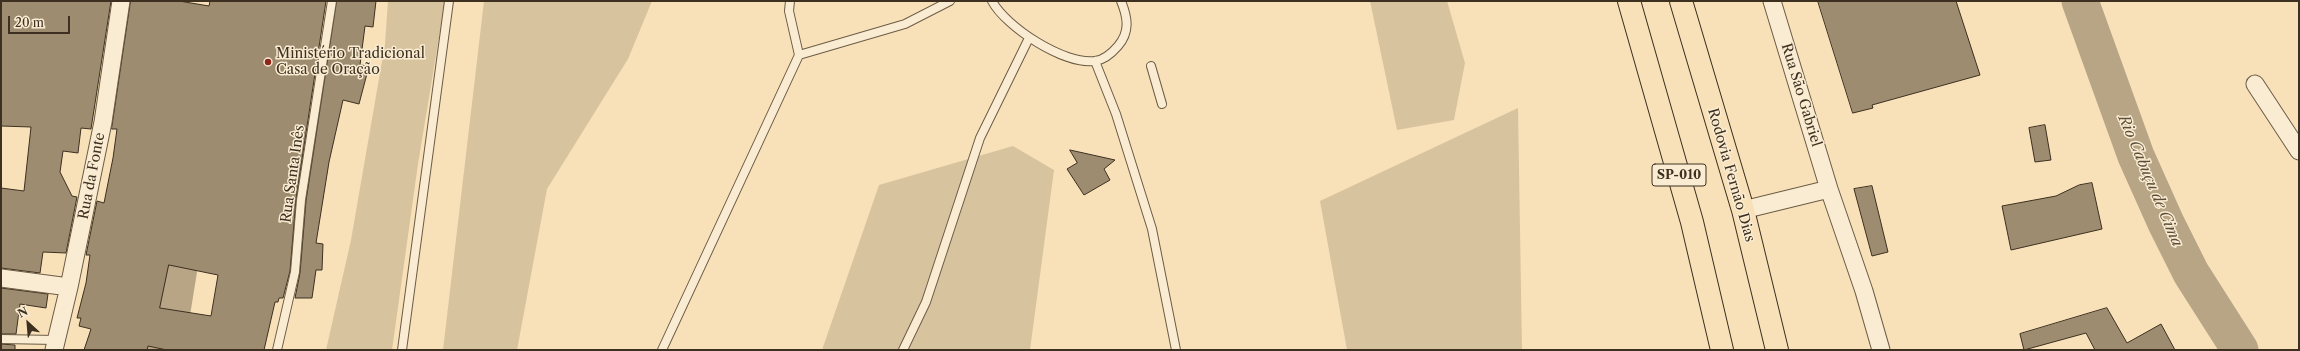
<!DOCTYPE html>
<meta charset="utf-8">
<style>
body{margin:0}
#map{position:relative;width:2300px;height:351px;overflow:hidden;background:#f8e1b9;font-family:"Libre Caslon Text",serif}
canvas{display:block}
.frame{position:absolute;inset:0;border:2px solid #3d3020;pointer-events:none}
.north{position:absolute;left:8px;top:303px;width:40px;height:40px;-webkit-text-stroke:3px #faecd2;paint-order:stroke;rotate:334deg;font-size:11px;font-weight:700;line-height:16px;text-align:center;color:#3d3020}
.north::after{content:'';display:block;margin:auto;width:14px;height:18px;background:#3d3020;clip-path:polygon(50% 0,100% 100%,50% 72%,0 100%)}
.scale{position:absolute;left:8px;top:16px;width:62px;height:18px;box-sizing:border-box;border:2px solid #3d3020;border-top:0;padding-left:5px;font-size:12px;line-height:14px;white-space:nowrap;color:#3d3020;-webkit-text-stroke:3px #faecd2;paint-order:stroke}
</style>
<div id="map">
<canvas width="2300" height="351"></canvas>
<div class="frame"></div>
<div class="north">N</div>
<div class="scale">20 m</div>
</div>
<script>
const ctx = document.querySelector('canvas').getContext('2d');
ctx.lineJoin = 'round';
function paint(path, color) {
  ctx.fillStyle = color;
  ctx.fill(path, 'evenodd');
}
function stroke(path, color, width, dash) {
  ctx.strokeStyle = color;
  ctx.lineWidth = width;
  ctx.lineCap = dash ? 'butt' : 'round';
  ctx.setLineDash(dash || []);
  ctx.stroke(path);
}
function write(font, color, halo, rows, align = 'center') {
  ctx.font = font + ' "Libre Caslon Text",serif';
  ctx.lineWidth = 3;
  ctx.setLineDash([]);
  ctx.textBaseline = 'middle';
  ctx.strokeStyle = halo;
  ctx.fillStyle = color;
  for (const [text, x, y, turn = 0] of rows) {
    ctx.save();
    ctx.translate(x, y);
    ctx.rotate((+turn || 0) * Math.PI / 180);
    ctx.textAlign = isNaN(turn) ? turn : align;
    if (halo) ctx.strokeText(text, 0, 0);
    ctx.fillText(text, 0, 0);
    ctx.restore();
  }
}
paint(new Path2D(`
 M388,1h57l-27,163 -26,186h-66l25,-110 34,-196z
 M484,1h168l-24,58 -81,130 -30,161h-74z
 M1370,1h77l18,62 -11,57 -57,10z
 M1518,108l4,242h-175l-27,-149z
 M1013,146l41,24 -24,180h-208l57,-165z`), '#d8c39f');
stroke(new Path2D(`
 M2080,1l56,155 30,67 25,50 49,77
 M166,348l21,-130`), '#b8a585', 37);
const building = new Path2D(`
 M1,1h110l-20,128 -10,-1 -3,25 -15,-2 -3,21 12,24 5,1 -11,56 -23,-1 -3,21 -39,-5v-80l23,3 7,-64 -30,-1z
 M131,1h48l30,5 1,-5h116l-30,198 -6,72 -7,27h-4l-1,4h-3l-11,48h-97l-19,-4 -1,4h-63l7,-21 -12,-3 2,-8h-4l9,-35 4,-28h-4l11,-54 7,2 9,-45 4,-29h-5zM169,265l49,10 -7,41 -51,-8z
 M337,1h39l-3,26 -8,-1 -5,39 9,1 -10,38 -16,-4 -14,62 -13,81 7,1 -1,26h-6l-4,28h-17l5,-25 6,-72z
 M1818,1h138l24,74 -108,30 1,3 -20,5z
 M2045,125l6,35 -16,2 -6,-34z
 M1070,150l45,10 -11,9 6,11 -26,15 -17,-26 10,-6z
 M2092,183l10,46 -91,21 -9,-44 54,-10 23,-11z
 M1872,186l16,66 -16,4 -18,-67z
 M1,288l47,6 -2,14 -26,-4 -4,30h-15z
 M2107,308l20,35 34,-19 14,26h-80l-9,-17 -62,17 -4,-16z
 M1,344l14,1v5h-14z`);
paint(building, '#9e8c70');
stroke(building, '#3d3020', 1);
const service = new Path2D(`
 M992,1c14,26 72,64 103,60 9,-1 17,-8 23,-15 12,-14 10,-28 3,-45
 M799,55l106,-31 45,-23
 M1095,61l21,53 36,115 24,121
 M1151,66l11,38
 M1,339l55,1
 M277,350l18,-78 6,-72 31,-199
 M402,350l47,-349
 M662,350l137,-295 -10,-44 1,-10
 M903,350l23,-48 54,-164 49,-100`);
const minor = new Path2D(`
 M1772,1l57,188 35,102 17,59
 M2255,84l44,67
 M1743,210l86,-21
 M1,278l68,9
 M54,350l15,-63 34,-165 18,-121`);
const motorway = new Path2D(`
 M1629,1l63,221 30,128
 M1681,1l62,209 34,140`);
stroke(service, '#6c5c46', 10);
stroke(minor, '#6c5c46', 19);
stroke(motorway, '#3d3020', 24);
stroke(service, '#faecd2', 8);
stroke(minor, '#faecd2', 17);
stroke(motorway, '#f8e1b9', 22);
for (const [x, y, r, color] of [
 [268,62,4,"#8f2418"]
]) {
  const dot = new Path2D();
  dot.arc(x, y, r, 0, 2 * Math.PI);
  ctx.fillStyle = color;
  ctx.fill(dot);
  stroke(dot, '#faecd2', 1.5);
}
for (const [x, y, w] of [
 [1679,175,54]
]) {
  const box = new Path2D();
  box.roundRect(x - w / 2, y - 11, w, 22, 3);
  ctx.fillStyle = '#faecd2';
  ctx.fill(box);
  stroke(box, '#3d3020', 1);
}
write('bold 13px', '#3d3020', null, [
 ["SP-010",1679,175]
]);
write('14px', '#3d3020', '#faecd2', [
 ["Ministério Tradicional",276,54],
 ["Casa de Oração",276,70]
], 'left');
write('14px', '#3d3020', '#faecd2', [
 ["Rua São Gabriel",1801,95,73],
 ["Rua Santa Inês",293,174,-82],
 ["Rodovia Fernão Dias",1731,175,74],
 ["Rua da Fonte",92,176,-79]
]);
write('italic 15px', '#5c4d39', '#faecd2', [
 ["Rio Cabuçu de Cima",2150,181,67]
]);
</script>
